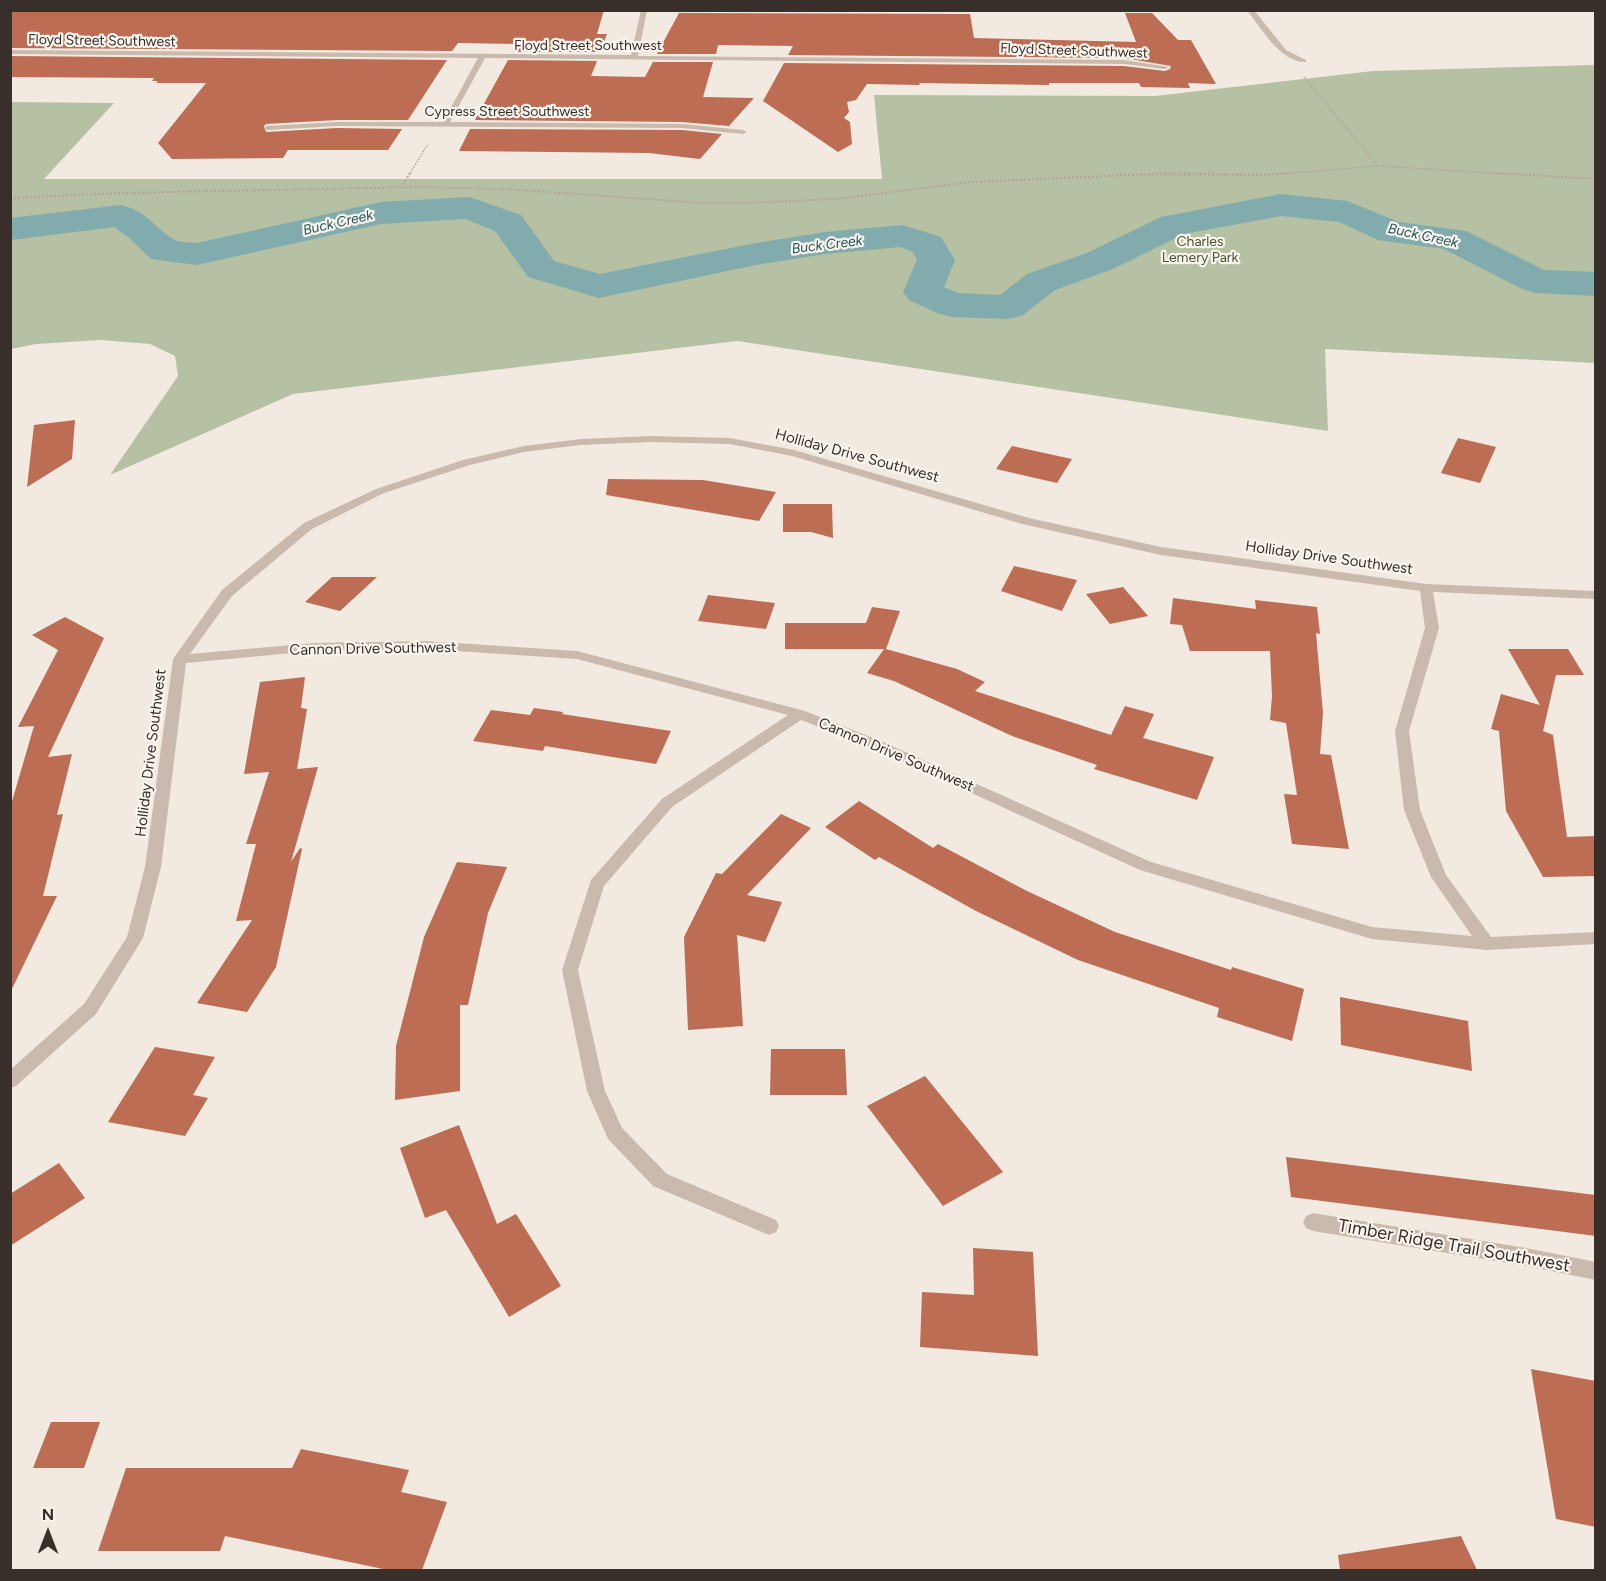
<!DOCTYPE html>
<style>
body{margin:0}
#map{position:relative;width:1606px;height:1581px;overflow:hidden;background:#f2eae1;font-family:Figtree,sans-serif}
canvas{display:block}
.frame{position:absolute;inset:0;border:12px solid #382f2b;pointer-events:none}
.north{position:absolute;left:18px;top:1503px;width:60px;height:60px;-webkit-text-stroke:4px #f9f4ed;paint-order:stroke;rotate:0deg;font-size:16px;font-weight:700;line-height:24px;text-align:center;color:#382f2b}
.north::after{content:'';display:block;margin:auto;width:21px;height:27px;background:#382f2b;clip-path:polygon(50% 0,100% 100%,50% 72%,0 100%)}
</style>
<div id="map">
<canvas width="1606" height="1581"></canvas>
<div class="frame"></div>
<div class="north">N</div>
</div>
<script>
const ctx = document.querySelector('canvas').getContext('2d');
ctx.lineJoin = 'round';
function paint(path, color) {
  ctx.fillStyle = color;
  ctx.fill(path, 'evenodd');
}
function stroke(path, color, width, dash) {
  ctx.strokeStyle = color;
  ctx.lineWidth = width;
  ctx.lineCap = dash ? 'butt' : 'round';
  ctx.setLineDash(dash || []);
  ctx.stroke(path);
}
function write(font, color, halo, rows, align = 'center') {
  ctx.font = font + ' Figtree,sans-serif';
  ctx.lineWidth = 4.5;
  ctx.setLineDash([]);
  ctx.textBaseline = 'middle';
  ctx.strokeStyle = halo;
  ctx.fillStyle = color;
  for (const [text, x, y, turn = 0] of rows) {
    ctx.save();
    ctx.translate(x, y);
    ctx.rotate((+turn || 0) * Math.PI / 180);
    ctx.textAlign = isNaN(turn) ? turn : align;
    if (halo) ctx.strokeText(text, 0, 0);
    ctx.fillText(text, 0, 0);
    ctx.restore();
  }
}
paint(new Path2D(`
 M1595,65v298l-270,-14 3,82 -591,-90 -444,53 -183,81 68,-99 -3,-20 -25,-12 -49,-4 -65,4 -25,5v-247l103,1 -70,76h838l-8,-84 281,1 218,-25z`), '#b6c0a2');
paint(new Path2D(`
 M1281,194l66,7 52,21 67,9 78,39 52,2v24l-60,-3 -14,-4 -78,-40 -66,-9 -39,-18 -58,-6 -97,18 -71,35 -58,21 -32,25 -14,4 -58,-2 -14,-4 -28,-13 -6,-8 14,-32 -4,-8 -13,-5 -75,7 -69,11 -157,33 -71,-21 -33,-46 -30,-12 -84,5 -184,41 -46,-6 -23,-22 -14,-10 -104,13v-22l111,-13c28,7 31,21 52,34 6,4 17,3 24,4l184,-41 88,-5 52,18 33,46 46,13 156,-31 69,-11 78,-7 38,12 14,23 -11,27 14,6 42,2 27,-21 60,-21 74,-36z`), '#82abad');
paint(new Path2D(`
 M10,10h594l-7,24h10l-7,18h-87l4,-8 -59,-1 -6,8 -442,-3z
 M679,13l291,1 4,24 162,4 -11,-29h27l26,27h13l25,44 -28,-1 2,5 -49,-1 -2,-4h-90v2l-130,-2 1,2 -53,-1 -11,16 -9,2 2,10 -5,6 6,4 2,22 -14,8 -75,-51 21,-38 340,3 41,5 5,-2 1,-3 -47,-8 -336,-3 5,-9 -75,-1 -2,9h-59z
 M10,56l437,4 -39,60h-71l-71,4 -2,2 2,6 71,-4 65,1 -14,21h-100l-5,8 -111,1 -14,-16 48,-60h-50l2,-2h-6l2,-3 -144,-1z
 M508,60l89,1 -6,15 54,1 8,-15h60l-10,35 51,1 -25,28 -47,-4 -207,-2z
 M470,129l212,1 40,4 -22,25 -51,-6 -190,-2z
 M75,420l-3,39 -45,28 7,-62z
 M1458,438l38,9 -16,36 -39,-10z
 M1012,446l60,13 -15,24 -61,-14z
 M608,479l95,1 73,12 -17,29 -153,-26z
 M783,504h49l1,34 -22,-6h-28z
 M1014,566l63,14 -15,31 -61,-20z
 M332,577h45l-37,34 -35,-9z
 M1123,587l25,29 -38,8 -24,-30z
 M708,595l67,8 -9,26 -68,-8z
 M1173,598l83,11 -1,-9 62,7 3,27 -4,-1 7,80 -3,41 11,1 18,94 -57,-5 -8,-50 13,1 -11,-72 -16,-3 2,-24 -2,-45h-80l-8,-26 -12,-1z
 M872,607l28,4 -14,38 71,20 28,13 -10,9 136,44 14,-29 29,8 -11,24 71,19 -17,43 -103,-31 3,-4 -85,-29 -118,-55 -27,-8 17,-24h-99v-26h81z
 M65,617l39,21 -56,119 24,-3 -15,61 6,-1 -20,82h14l-47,97v-185l24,-82 -16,1 40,-77 -26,-15z
 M1508,649h60l16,26h-28l-13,56 10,4 14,102 29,-1v40l-53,1 -37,-66 -7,-80 -8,-2 10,-35 39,11z
 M305,677l-4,31 6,1 -10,60 21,-2 -27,95 9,-14 2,1 -26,118 -29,45 -50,-9 55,-83 -16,1 20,-77h-10l23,-72 -25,2 16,-92z
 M534,708l29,4 -1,2 109,17 -15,33 -111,-18 -2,5 -70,-10 18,-31 39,5z
 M859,801l74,47 5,-4 87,46 90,42 116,38 1,-3 72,22 -12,52 -75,-24 2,-9 -141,-48 -102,-49 -97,-54 -4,3 -50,-33z
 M781,814l30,14 -64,67 35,7 -17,40 -28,-7 6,91 -55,4 -4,-93 32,-64 6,1z
 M457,862l50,5 -19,46 -20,92h-8v86l-65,9 1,-54 28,-109z
 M1340,997l128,24 4,50 -131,-26z
 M155,1047l60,10 -22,38 15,3 -23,38 -77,-14z
 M771,1049h74l2,46h-77z
 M925,1076l78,96 -60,34 -76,-100z
 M459,1125l38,99 19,-10 45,72 -52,31 -63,-107 -21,8 -25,-70z
 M1286,1157l310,38v41l-305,-39z
 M59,1163l26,35 -75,48v-52z
 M973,1248l60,4 5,104 -118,-9 2,-55 52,3z
 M1531,1369l65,12v146l-40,-8z
 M51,1422h49l-16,46h-51z
 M301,1449l108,21 -8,22 46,10 -25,68h-34l-163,-34 -5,15h-122l28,-83h166z
 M1461,1536l16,34h-137l-2,-15z`), '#bc6d54');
stroke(new Path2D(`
 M1304,77l74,89
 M409,175l19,-31
 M1139,175h105
 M1266,175l112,-9 144,9`), '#b5a497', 1.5, [1.5, 1.5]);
stroke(new Path2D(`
 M1180,173l81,2 25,-2
 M1497,173l99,6
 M401,188l9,-15
 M10,198l109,-5 297,-6 89,2 200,14h39l93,-4 132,-17 205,-9`), '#b5a497', 2, [2, 2]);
paint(new Path2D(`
 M641,10h6l-9,46 486,4 45,7 -4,2 -41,-5 -639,-6 -35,64 232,2 61,6 4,2 -4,2 -61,-6 -345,-2 -68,4h-3v-4l71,-4h106l35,-64 -468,-4v-4l621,5z
 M1247,10h7l32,40 20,10v2c-25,1 -45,-34 -59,-52z
 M651,436l79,2 64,12 235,68 132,29 265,37 170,7v8l-163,-7 6,36 -30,103 11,79 26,65 45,62 105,-5v12l-109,6 -115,-11 -232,-69 -267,-122 -72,-28 -129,87 -68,79 -26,84 27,121 17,37 45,46 109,46 3,6 -3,6 -7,3 -116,-49 -45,-47 -21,-48 -25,-121 29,-90 71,-81 126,-84 -211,-56 -152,-10 -111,2 -128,12 -25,204 -18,71 -47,76 -80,72 -6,2v-18l74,-66 43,-67 18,-70 28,-208 49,-69 82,-67 72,-34 87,-29 61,-14 57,-7zM651,442l79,2 62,12 230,68 139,31 259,36 5,37 -30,103 9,79 27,67 41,59 -100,-9 -221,-65 -268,-120 -78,-31 -228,-60 -152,-10 -111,2 -124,11 42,-58 80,-67 72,-36 86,-28 54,-13 57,-7z
 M1313,1213l213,35 70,14v18l-70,-14 -213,-35 -7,-3 -3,-6 3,-6z`), '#c9baad');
write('14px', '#382f2b', '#f9f4ed', [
 ["Floyd Street Southwest",102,41,1],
 ["Floyd Street Southwest",588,46],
 ["Floyd Street Southwest",1074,51,2],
 ["Cypress Street Southwest",507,112]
]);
write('italic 14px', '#245357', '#f9f4ed', [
 ["Buck Creek",338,223,-13],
 ["Buck Creek",1423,236,12],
 ["Buck Creek",827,245,-7]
]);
write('14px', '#475531', '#f9f4ed', [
 ["Charles",1200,242],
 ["Lemery Park",1200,258]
]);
write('15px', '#382f2b', '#f9f4ed', [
 ["Holliday Drive Southwest",857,456,15],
 ["Holliday Drive Southwest",1329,558,8],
 ["Cannon Drive Southwest",373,649,-1],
 ["Holliday Drive Southwest",151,753,-83],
 ["Cannon Drive Southwest",896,755,23]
]);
write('18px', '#382f2b', '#f9f4ed', [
 ["Timber Ridge Trail Southwest",1454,1246,10]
]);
</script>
